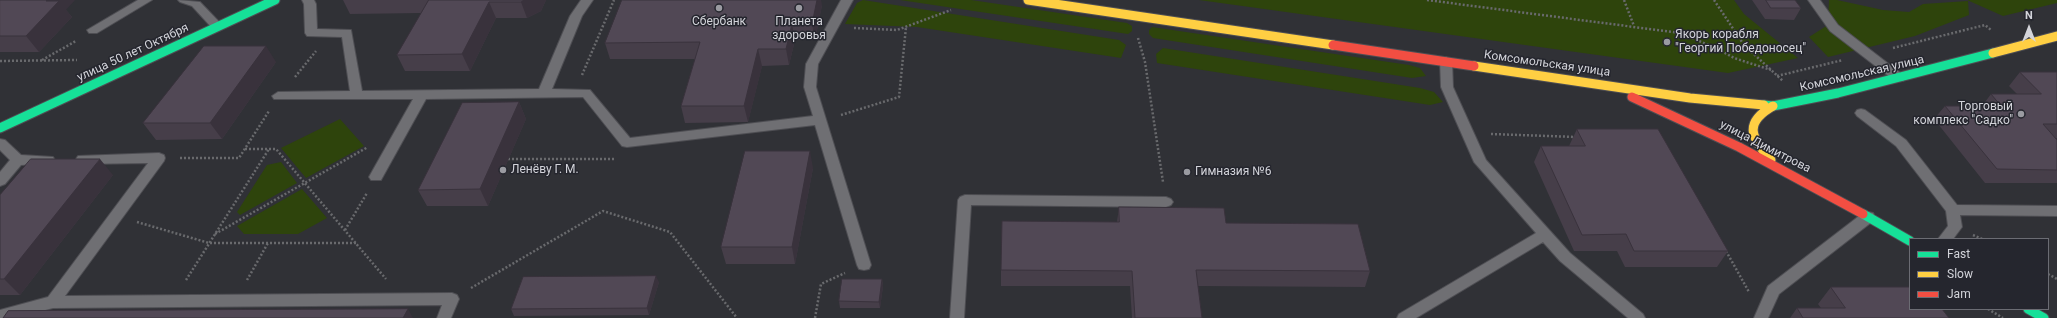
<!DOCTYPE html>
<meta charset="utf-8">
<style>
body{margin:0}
#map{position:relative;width:2057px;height:318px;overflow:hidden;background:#303136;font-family:Roboto,sans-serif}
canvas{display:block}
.legend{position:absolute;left:1909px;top:238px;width:140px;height:72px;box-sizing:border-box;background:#25262e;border:1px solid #6b6c73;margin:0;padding:5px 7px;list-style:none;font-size:12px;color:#d3d4da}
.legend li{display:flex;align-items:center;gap:8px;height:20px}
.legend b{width:20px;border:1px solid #6b6c73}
.north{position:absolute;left:2009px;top:8px;width:40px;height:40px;-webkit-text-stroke:3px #25262e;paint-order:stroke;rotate:0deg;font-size:11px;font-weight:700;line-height:16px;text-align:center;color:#d3d4da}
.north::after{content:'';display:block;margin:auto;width:14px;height:18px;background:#d3d4da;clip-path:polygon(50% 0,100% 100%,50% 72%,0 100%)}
</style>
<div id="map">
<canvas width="2057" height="318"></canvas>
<ul class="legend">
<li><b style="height:5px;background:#16e098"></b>Fast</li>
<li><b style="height:5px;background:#ffcf43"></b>Slow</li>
<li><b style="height:5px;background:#f24e42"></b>Jam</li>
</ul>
<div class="north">N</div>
</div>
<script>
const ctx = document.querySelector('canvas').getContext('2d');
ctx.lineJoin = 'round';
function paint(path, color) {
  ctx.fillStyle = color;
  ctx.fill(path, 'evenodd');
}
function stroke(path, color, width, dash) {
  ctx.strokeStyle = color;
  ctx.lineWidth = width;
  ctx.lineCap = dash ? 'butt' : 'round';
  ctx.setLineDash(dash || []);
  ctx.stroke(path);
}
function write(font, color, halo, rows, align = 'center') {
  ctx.font = font + ' Roboto,sans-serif';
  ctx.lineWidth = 3;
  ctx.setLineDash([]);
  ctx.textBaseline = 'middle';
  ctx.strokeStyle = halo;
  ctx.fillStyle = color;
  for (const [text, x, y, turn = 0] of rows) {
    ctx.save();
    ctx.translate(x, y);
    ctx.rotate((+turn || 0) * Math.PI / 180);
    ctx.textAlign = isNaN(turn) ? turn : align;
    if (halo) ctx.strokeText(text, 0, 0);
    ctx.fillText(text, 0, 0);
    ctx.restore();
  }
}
paint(new Path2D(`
 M863,0l256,40 7,5 -5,13 -204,-31 -72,-3 12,-21z
 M900,0h71l156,23 5,3v5l-4,3z
 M1199,0h535l10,14 54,44 -70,15z
 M1829,0h8l46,10 26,2 14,-8 45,-3 1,14 -54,21 -87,21 -19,-20 19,-12z
 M1967,0h90v3l-54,13z
 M1152,27l257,38 11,3 6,8 -14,2 -259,-40 -4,-4v-4z
 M1163,48l257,40 14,4 9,10 -13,3 -273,-42 -1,-9z
 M340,119l24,27 -58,32 -25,-30z
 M281,162l16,21 -57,32 -3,-3 30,-47z
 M302,189l25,29 -29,16h-54l-7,-8z`), '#2e440c');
const lane = new Path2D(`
 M138,0h14l-55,33h-8l-2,-3z
 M178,0l22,2 24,25 -6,4 -4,-1 -22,-24 -12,-4z
 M302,0h12l2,4 1,25 34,1 11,61 177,-2 31,-73 11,-16h12l-11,16 -30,73 38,1 40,48 183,-22 -9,-29 2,-23 35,-64h12l-35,64 -2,23 55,178 -2,4 -5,1 -5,-1 -2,-4 -42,-140 -188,22 -5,-1 -39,-49 -157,2 -45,81h-10l-2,-3 44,-78h-139l-2,-3 6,-4 72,-1 -8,-54 -35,-1 -2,-3 -1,-29z
 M1808,0h12l18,25 65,50 2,3 -2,3h-8l-65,-50z
 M1446,57l6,4 1,26 33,73 84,93 73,61 2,4h-17l-68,-57 -17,-19 -127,76h-19l2,-4 137,-81 -62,-71 -33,-75 -1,-26z
 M1861,109l4,1 41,30 51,65 100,1v10l-97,-1 2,12 -9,12h-15l10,-13 -2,-15 -50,-65 -39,-30 -2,-3 2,-3z
 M0,139l5,1 16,15 32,2 2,3 -2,3 -32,2 -16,19 -5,2v-14l10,-12 -10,-10z
 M159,153l5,2 1,3 -1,3 -99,135 387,-3 5,2 2,4 -8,19h-14l5,-13 -389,3 -38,10h-15v-8l48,-13 100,-134 -65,1 -5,-2 -2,-3 2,-3z
 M965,195l201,2 5,2 2,3 -2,3 -5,2 -195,-2 -7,113h-14l8,-118 2,-3z
 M1868,212l5,1 2,4 -2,4 -94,73 -11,24h-14l14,-32 95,-73z`);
const fast = new Path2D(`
 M1764,105l9,1 65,-13 155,-40
 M0,128l275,-128
 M1863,214l47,27
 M2028,309l16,9`);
const slow = new Path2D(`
 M1028,0l305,45
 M1993,53l64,-17
 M1474,66l216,32 74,7
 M1771,160c-20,-22 -28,-37 2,-54`);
const jam = new Path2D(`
 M1333,45l141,21
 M1632,97l107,50 124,67`);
stroke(lane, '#4e4e53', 2);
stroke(fast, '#4e4e53', 11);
stroke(slow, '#4e4e53', 11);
stroke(jam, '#4e4e53', 11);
stroke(new Path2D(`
 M1427,0l253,33 36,15 18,10 37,12
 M1624,0l10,26
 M1714,0l30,45 39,36
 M854,28l43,2 54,-20
 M1138,38l7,24 18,120
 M1893,48l92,-23 6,5
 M42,60l34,-19
 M0,61l77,-1
 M582,75l32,-75
 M1777,76l66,-16
 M295,77l21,-26
 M841,115l58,-18 7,-70
 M1491,134l85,3
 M245,149h31l110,130
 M180,158h59l30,-47
 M508,159h107
 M137,222l72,21h147
 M345,230l22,-37
 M215,234l153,-87
 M1973,235l9,4
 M1726,251l23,41
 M2048,274l9,5
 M186,280l83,-131
 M247,280l21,-37
 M471,288l132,-77 67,21 67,86
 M1988,309l15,9
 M815,318l6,-34 24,-11`), '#696a6d', 2.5, [2, 2]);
paint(lane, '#6f6f73');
stroke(fast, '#16e098', 9);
stroke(slow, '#ffcf43', 9);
stroke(jam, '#f24e42', 9);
paint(new Path2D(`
 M0,0l66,10 6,7 -33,35h-39z
 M343,0h203l-5,11 -14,7h-31l-26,53h-65l-8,-16 24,-42 -71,1z
 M1752,0h43l6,8 -7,12 -29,-1z
 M822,5l-7,35h-20l-6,25 -27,1 -14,56 -63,1 -4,-17 14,-47h-85l-5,-16z
 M276,62l-54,77 -66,1 -13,-17z
 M2020,72h37v66h-1l1,2v43h-72l-51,-64 11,-13h37l9,-12h26l-8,-8z
 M519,102l7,17 -38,87h-61l-9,-16z
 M1577,129l151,122 -11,16h-92l-8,-16h-43l-40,-89 7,-16h28z
 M813,168l-18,96h-69l-5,-17z
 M113,175l-93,120h-20v-100z
 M1119,207l107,16 144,48 -5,16 -167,-1 4,32h-70l-2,-32h-129v-16l116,-48z
 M882,279l1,7 -3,22h-40l-1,-7z
 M659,282l-10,33 -135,1 -3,-7z
 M1831,287l118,31h-159l7,-10h24l-3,-4z`), '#463e49');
paint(new Path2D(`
 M47,0h28l-9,10 6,7 -33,35 -13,-16z
 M524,0h22l-5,11 -14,7 -6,-16z
 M817,0h4l1,5 -7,35 -3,-16z
 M489,2l7,16 -26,53 -8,-17z
 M792,24l3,16 -6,25 -3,-16z
 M266,46l10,16 -54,77 -12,-16z
 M758,49l4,17 -14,56 -4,-16z
 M519,102l7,17 -38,87 -8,-17z
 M810,151l3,17 -18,96 -3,-17z
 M100,159l13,16 -93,120 -16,-16z
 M656,276l3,6 -10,33 -2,-7z
 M882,279l1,7 -3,22 -1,-6z
 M408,309l5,9h-10z`), '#39323c');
const building = new Path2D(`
 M0,0h47l-1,1h13l-33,35h-26z
 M429,0h95l-3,2h-32l-27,52 -65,1z
 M622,0h195l-5,24h-20l-6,25h-28l-14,57h-63l19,-64 -95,1z
 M1766,0h29l6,8h-30z
 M204,46h62l-56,77h-67z
 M2020,72h37v52h-14l14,16v30l-60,-1 -52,-63h56l-10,-12h50z
 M519,102l-39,87 -62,1 44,-87z
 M1577,129h81l70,122h-94l-8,-17 -44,1 -41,-89h44z
 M745,151h65l-18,96h-71z
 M31,159h69l-96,120h-4v-84z
 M1119,207l105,1 2,15 132,1 12,47 -174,-1 6,48h-67l-3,-47 -131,-1 1,-49 117,1z
 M656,276l-9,32 -136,1 12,-32z
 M842,279h40l-3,23 -40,-1z
 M1831,287h79v22h32l7,9h-146l-6,-10h48z
 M408,309l-5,9h-400l5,-7z`);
paint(building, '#514855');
stroke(building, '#39323c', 1);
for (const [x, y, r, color] of [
 [719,8,4,"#9a9ba1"],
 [799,8,4,"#9a9ba1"],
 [1667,42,4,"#9a9ba1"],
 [2021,114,4,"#9a9ba1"],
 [503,170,4,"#9a9ba1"],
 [1187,172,4,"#9a9ba1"]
]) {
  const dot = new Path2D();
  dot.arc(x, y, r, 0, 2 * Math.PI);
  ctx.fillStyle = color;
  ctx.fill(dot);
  stroke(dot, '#25262e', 1.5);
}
write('12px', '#d3d4da', '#25262e', [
 ["Сбербанк",719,22,"center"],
 ["Планета",799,22,"center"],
 ["здоровья",799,36,"center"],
 ["Якорь корабля",1675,35],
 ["\"Георгий Победоносец\"",1675,49],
 ["Торговый",2013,107,"right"],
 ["комплекс \"Садко\"",2013,121,"right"],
 ["Ленёву Г. М.",511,170],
 ["Гимназия №6",1195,172]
], 'left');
write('12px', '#d3d4da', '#25262e', [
 ["улица 50 лет Октября",133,53,-25],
 ["Комсомольская улица",1547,64,8],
 ["Комсомольская улица",1862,74,-13],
 ["улица Димитрова",1765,147,27]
]);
</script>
